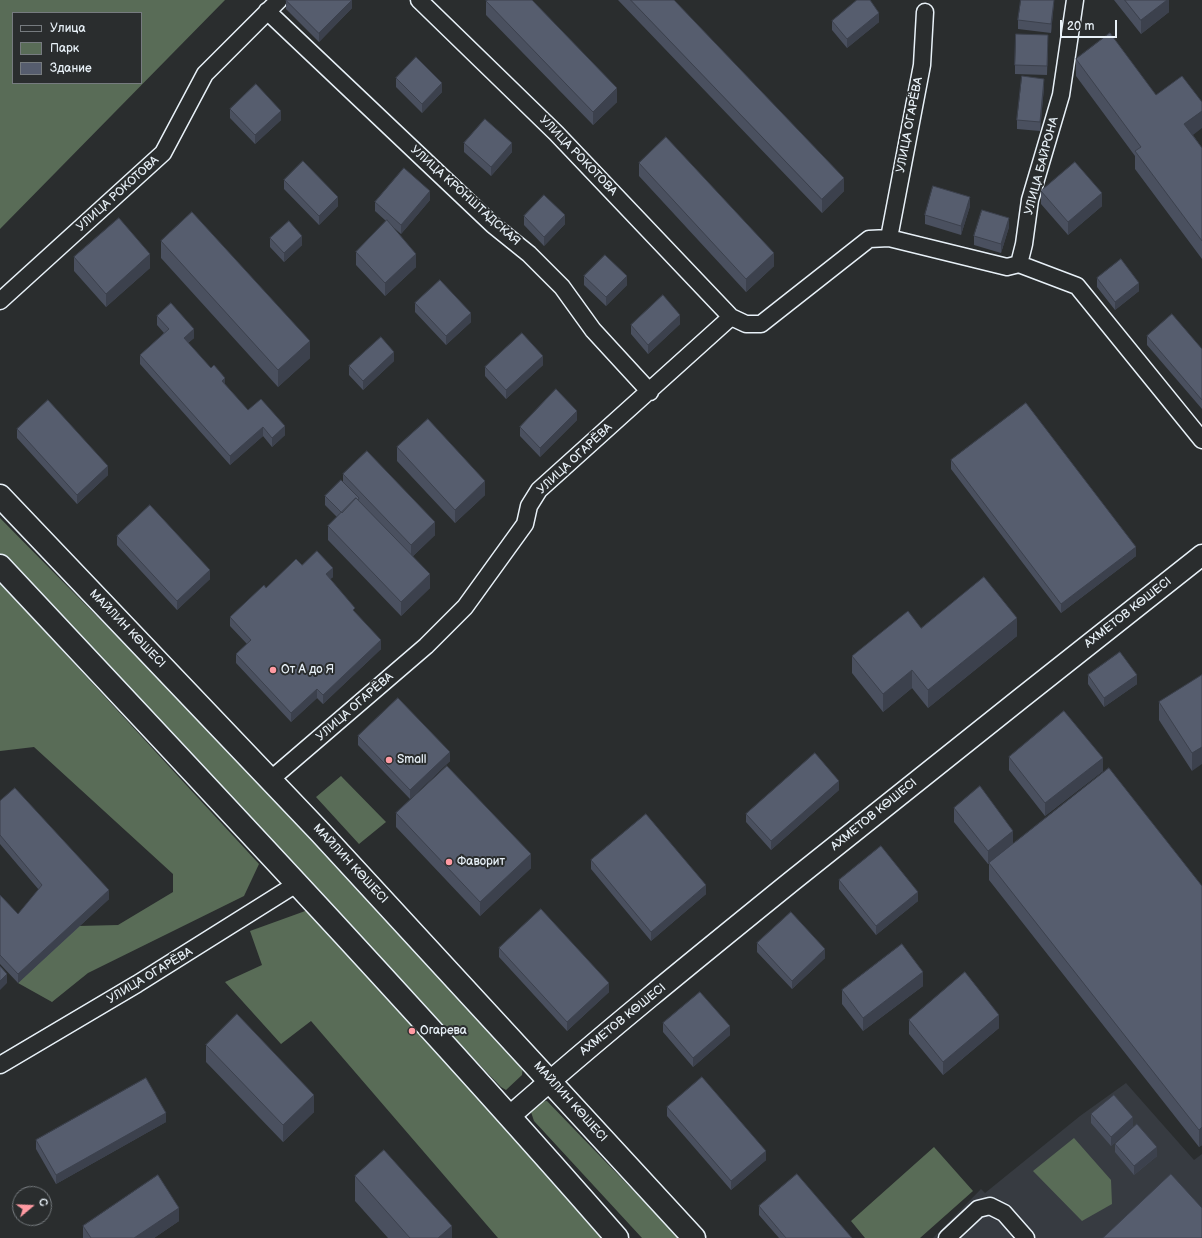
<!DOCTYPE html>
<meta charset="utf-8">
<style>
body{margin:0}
#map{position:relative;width:1202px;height:1238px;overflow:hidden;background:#2a2d2e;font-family:"Balsamiq Sans",sans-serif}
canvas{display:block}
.legend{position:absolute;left:12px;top:12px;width:130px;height:72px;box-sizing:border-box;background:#2a2d2e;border:1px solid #767b7f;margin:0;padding:5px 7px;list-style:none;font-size:12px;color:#e8f1f8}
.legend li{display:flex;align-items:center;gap:8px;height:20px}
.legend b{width:20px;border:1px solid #767b7f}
.north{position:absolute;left:12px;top:1186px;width:40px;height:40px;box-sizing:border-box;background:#2a2d2e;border:1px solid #767b7f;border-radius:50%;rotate:71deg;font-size:11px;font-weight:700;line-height:16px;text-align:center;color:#e8f1f8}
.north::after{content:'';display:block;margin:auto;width:14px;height:18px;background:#ff9aa2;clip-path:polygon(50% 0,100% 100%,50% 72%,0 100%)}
.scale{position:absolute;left:1060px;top:20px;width:57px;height:18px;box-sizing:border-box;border:2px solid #e8f1f8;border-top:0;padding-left:5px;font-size:12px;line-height:14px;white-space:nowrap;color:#e8f1f8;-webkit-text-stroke:3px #2a2d2e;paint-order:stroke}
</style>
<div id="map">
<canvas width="1202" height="1238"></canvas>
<ul class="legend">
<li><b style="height:5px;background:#2a2d2e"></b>Улица</li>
<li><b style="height:11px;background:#596c57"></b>Парк</li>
<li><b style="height:11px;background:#565d6e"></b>Здание</li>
</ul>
<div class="north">С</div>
<div class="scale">20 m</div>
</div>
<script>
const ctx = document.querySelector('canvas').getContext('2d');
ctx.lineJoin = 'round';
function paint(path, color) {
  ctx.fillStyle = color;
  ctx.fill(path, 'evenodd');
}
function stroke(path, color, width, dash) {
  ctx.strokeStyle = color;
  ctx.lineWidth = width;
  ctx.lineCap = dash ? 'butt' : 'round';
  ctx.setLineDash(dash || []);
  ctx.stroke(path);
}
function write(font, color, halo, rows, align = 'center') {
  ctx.font = font + ' "Balsamiq Sans",sans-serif';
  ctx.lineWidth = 4;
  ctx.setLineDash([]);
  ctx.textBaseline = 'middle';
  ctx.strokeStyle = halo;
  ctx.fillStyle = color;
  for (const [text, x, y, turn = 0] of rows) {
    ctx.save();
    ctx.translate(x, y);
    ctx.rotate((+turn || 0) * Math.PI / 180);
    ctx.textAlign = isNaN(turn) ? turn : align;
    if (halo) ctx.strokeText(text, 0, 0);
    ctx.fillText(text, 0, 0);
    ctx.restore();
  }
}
paint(new Path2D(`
 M1126,1083l68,77 8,-6v84h-269l48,-49 4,4 95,-77z`), '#373b41');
paint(new Path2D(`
 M0,0h225l-225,229zM13,13h128v70h-128z
 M0,518l304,308 219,239 -1,10 -16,15 -5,-3 -254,-264 -247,-263z
 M0,583l259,281 -15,32 -156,77 -36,29 -34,-19 60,-57 40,-1 55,-33v-18l-139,-127 -34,4z
 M341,776l45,46 -27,22 -43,-47z
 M308,910l295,328h-105l-187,-217 -30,23 -56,-62 37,-17 -12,-34z
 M547,1101l132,137h-37l-108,-117 -4,-12 6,-7z
 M1074,1138l37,42 1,24 -30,17 -49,-50z
 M934,1147l39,44 -53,47h-55l-14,-17z`), '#596c57');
const minor = new Path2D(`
 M419,0l137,133 175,184
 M1075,0l-14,95 -31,105 -6,44 -5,20 58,22 125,154
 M267,11l226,214 36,29 33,33 31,43 57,62
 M889,238l33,-173 3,-53
 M0,301l163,-148 42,-79 74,-74
 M270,780l156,-134 39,-39 60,-83 4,-18 10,-16 192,-173 15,7h15l108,-85 20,-1 118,29 12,-3
 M0,1065l137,-81 161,-101
 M947,1238l31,-29 12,-3 14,7 22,25`);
const tertiary = new Path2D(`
 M510,1116c92,-81 187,-158 282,-235 136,-109 273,-218 410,-326`);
const secondary = new Path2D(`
 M0,496l320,336 374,406
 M0,566c208,222 417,443 617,672`);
stroke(minor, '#e8f1f8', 19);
stroke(tertiary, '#e8f1f8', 23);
stroke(secondary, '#e8f1f8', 25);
stroke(minor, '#2a2d2e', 16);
stroke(tertiary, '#2a2d2e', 20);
stroke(secondary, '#2a2d2e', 22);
paint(new Path2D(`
 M286,0h66v8l-33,34 -33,-33z
 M618,0h56l170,191 -22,22z
 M1054,0l-3,33 -33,-4v-9z
 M1114,0h55v12l-28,22z
 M486,1l131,101 -24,23 -107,-110z
 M832,21l47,1 -32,26 -15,-18z
 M1048,44l-1,31 -32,-1v-9z
 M1076,59l80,36 37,40 9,13v111l-67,-90v-13l-59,-80z
 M396,78l46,14 -20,21 -26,-26z
 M1044,87l-4,44 -23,-2v-9z
 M230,109l51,11 -26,24 -25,-26z
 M464,143l48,9 -21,24 -27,-24z
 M639,163l135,103 -28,26 -107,-116z
 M284,180l54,26 -19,19 -35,-36z
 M1041,191l61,15 -34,29 -27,-31z
 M430,200l-29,34 -9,-8 24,41 -31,29 -29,-31v-13l30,-31 -11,-10v-9z
 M970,206l-9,29 -36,-11v-9z
 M524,216l41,8 -21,22 -20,-21z
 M1009,227l-8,26 -27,-8v-9z
 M270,238l32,7 -18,17 -14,-15z
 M161,241l149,117 -32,29 -117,-129z
 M74,257l76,11 -44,39 -32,-36z
 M584,276l43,9 -21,21 -22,-21z
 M1097,278l42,13 -24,19 -18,-23z
 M415,303l56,19 -25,23 -31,-33z
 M157,316l37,22 -6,5 60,67 37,25 -13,12 -9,-11 -33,29 -90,-101v-9l24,-22 -7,-8z
 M680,324l-32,30 -17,-20v-9z
 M1147,336l55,13v60l-55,-64z
 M394,361l-31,29 -14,-15v-9z
 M543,365l-37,34 -21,-23v-9z
 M577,420l-37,37 -20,-21v-9z
 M17,429l91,46 -31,29 -60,-66z
 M397,447l88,48 -30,28 -58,-62z
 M951,460l185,96 -75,57 -110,-144z
 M343,474l92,61 -23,22 18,31 -29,28 -73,-76v-14l9,-9 -12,-12v-9l18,-13z
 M117,536l93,43 -33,31 -60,-65z
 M302,565l31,12 -3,2 51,70 -58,55 -6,-6 -26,24 -55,-59v-9l11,-10 -17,-18v-9l36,-29z
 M921,628l96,8 -89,72 -16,-20 -29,24 -31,-39v-17z
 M1088,675l49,9 -33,23 -16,-23z
 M1202,675l-10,96 -33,-51v-18z
 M358,736l92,25 -40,38 -52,-54z
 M1009,757l94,14 -58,45 -36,-46z
 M839,790l-68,60 -25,-28v-8z
 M0,801l109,98 -91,84 -18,-19v-69l18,19 21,-24 -39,-46z
 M954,808l59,35 189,43v259l-3,2 -210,-267v-16h-1l-34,-42z
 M396,813l135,55 -51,48 -84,-89z
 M591,860l115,34 -55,47 -60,-72z
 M839,880l79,21 -42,34 -37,-46z
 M757,943l68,15 -33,31 -35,-37z
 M499,948l110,44 -42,39 -68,-74z
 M923,986l-60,45 -21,-27v-14z
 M909,1020l90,8 -56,47 -34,-41z
 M663,1023l67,12 -37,32 -30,-35z
 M206,1045l108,67 -31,30 -77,-80z
 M667,1107l99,53 -35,30 -64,-74z
 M1091,1114l42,12 -22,20 -20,-23z
 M166,1122l-110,62 -20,-35v-9z
 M1115,1144l42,12 -23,19 -19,-23z
 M355,1176l97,62h-64l-33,-37z
 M759,1206l93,32h-73l-20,-23z
 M179,1221l-25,17h-71v-12z`), '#4a505f');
paint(new Path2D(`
 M352,0v8l-33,34v-9z
 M1054,0v4l-3,29v-9z
 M1167,0h2v12l-28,22v-14z
 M879,13v9l-32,26v-9z
 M1044,79v8l-4,44v-9z
 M442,83v9l-20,21v-9z
 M617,88v14l-24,23v-13z
 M281,111v9l-26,24v-9z
 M1202,111v17l-18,14v-18z
 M512,143v9l-21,24v-9z
 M844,178v13l-22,22v-14z
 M430,191v9l-29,34v-9z
 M1102,193v13l-34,29v-13z
 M338,197v9l-19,19v-9z
 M970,197v9l-9,29v-9z
 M565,215v9l-21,22v-9z
 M1009,218v9l-8,26v-9z
 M302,236v9l-18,17v-9z
 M774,253v13l-28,26v-13z
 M150,254v14l-44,39v-13z
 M416,254v13l-31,29v-13z
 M627,276v9l-21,21v-9z
 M1139,283v8l-24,19v-8z
 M471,313v9l-25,23v-9z
 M680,315v9l-32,30v-9z
 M194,329v9l-10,8v-8z
 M310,341v17l-32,29v-17z
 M394,352v9l-31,29v-9z
 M543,356v9l-37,34v-9z
 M225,378v9l-3,-6z
 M577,411v9l-37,37v-9z
 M285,426v9l-13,12v-9z
 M263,427v9l-33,29v-9z
 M108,466v9l-31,29v-9z
 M485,481v14l-30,28v-13z
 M435,522v13l-24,23v-13z
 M1136,547v9l-75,57v-9z
 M333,568v9l-7,6v-9z
 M210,570v9l-33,31v-9z
 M430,574v14l-29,28v-14z
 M1017,618v18l-89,72v-18z
 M381,640v9l-58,55v-9z
 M912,670v18l-29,24v-18z
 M1137,675v9l-33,23v-9z
 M317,689v9l-26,24v-9z
 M1202,747v17l-10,7v-18z
 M450,752v9l-40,38v-9z
 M1103,758v13l-58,45v-13z
 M839,781v9l-68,60v-9z
 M1013,831v13l-24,19 -1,1v-13z
 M531,854v14l-51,48v-14z
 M706,885v9l-55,47v-9z
 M109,890v9l-91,84v-9z
 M918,892v9l-42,34v-9z
 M825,949v9l-33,31v-8z
 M923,972v14l-60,45v-13z
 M7,974v9l-7,7v-9z
 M609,983v9l-42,39v-9z
 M999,1015v13l-56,47v-13z
 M730,1026v9l-37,32v-9z
 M314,1095v17l-31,30v-17z
 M166,1113v9l-110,62v-9z
 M1133,1117v9l-22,20v-9z
 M1202,1127v18l-3,2v-17z
 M1157,1147v9l-23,19v-9z
 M766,1151v9l-35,30v-9z
 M179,1208v13l-25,17h-20z
 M452,1226v12h-14z`), '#3c414d');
const building = new Path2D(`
 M286,0h66l-33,33z
 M488,0h44l85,88 -24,24 -107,-111z
 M631,0h43l170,178 -22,21z
 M857,0h13l9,13 -32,26 -15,-18z
 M1021,0h33l-3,24 -33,-4z
 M1125,0h42l-26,20z
 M1110,33l46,62 26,-19 20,26v9l-18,13 18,24v93l-67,-90 6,-4 -65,-88z
 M1016,34l32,1 -1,31 -32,-1z
 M416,57l26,26 -20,21 -26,-26z
 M1022,76l22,3 -4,43 -23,-2z
 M256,84l25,27 -26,24 -25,-26z
 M485,119l27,24 -21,24 -27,-24z
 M666,137l108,116 -28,26 -107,-116z
 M303,161l35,36 -19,19 -35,-36z
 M1075,162l27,31 -34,29 -27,-31z
 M404,168l26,23 -29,34 -26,-23z
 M933,186l37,11 -9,29 -36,-11z
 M544,195l21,20 -21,22 -20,-21z
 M982,210l27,8 -8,26 -27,-8z
 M192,212l118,129 -32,29 -117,-129z
 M119,218l31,36 -44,40 -32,-37z
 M387,220l29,34 -31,29 -29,-31z
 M289,221l13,15 -18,17 -14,-15z
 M605,255l22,21 -21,21 -22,-21z
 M1121,259l18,24 -24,19 -18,-24z
 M440,280l31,33 -25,23 -31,-33z
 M663,295l17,20 -32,30 -17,-20z
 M171,303l23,26 -10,9 27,30 3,-3 11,13 -3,3 26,29 13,-11 24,27 -13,12 -9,-11 -33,29 -90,-101 29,-26 -12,-13z
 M1172,314l30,35v51l-55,-64z
 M522,333l21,23 -37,34 -21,-23z
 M381,337l13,15 -31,29 -14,-15z
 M556,389l21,22 -37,37 -20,-21z
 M48,400l60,66 -31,29 -60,-66z
 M1026,403l110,144 -75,57 -110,-144z
 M428,419l57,62 -30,29 -58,-63z
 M367,451l68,71 -24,23 -68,-71z
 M341,480l18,18 -1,2 -2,-2 -14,15 -17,-17z
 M356,498l74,76 -29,28 -73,-76z
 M150,505l60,65 -33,31 -60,-65z
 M317,551l16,17 -7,6 29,34 -2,2 28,30 -58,55 -6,-6 -26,24 -55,-59 15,-14 -21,-23 34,-32 2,3 30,-29 6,6z
 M984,577l33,41 -89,72 -16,-20 -29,24 -31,-38 56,-45 13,17z
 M1120,652l17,23 -33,23 -16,-23z
 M1202,675v72l-10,6 -33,-51z
 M398,698l52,54 -40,38 -52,-54z
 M1064,711l39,47 -58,45 -36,-46z
 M815,753l24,28 -68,60 -25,-27z
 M447,766l84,88 -51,48 -84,-89z
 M1109,768l93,118v241l-3,3 -210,-267z
 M980,786l33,45 -25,20 -34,-43z
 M15,788l94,102 -91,84 -18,-19v-60l18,19 24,-29 -42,-50v-34z
 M646,814l60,71 -55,47 -60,-72z
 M881,846l37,46 -42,34 -37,-46z
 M541,909l68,74 -42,39 -68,-74z
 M791,912l34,37 -33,32 -35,-38z
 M902,944l21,28 -60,46 -21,-28z
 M0,966l7,8 -7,7z
 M965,972l34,43 -56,47 -34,-42z
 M700,992l30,34 -37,32 -30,-35z
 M237,1014l77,81 -31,30 -77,-80z
 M702,1077l64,74 -35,30 -64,-74z
 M146,1078l20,35 -110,62 -20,-35z
 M1114,1095l19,22 -22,20 -20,-23z
 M1137,1124l20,23 -23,19 -19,-22z
 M384,1150l68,76 -14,12h-28l-55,-62z
 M797,1174l55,64h-66l-27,-32z
 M1171,1174l31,34v30h-99z
 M158,1175l21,33 -45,30h-43l-8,-12z`);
paint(building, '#565d6e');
stroke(building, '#3c414d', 1);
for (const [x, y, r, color] of [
 [273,670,4,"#ff9aa2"],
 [389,760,4,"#ff9aa2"],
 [449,862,4,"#ff9aa2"],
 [412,1031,4,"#ff9aa2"]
]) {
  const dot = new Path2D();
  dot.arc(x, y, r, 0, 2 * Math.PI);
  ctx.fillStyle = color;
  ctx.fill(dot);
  stroke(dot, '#2a2d2e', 1.5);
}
write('12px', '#e8f1f8', '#2a2d2e', [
 ["УЛИЦА ОГАРЁВА",910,125,-79],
 ["УЛИЦА РОКОТОВА",578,156,46],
 ["УЛИЦА БАЙРОНА",1042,166,-75],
 ["УЛИЦА РОКОТОВА",118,194,-42],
 ["УЛИЦА КРОНШТАДСКАЯ",465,196,42],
 ["УЛИЦА ОГАРЁВА",575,459,-43],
 ["АХМЕТОВ КӨШЕСІ",1128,613,-38],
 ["МАЙЛИН КӨШЕСІ",127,629,46],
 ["УЛИЦА ОГАРЁВА",355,707,-41],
 ["АХМЕТОВ КӨШЕСІ",874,815,-39],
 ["МАЙЛИН КӨШЕСІ",350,864,47],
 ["УЛИЦА ОГАРЁВА",150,976,-31],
 ["АХМЕТОВ КӨШЕСІ",623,1020,-39],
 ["МАЙЛИН КӨШЕСІ",570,1102,48]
]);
write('12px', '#e8f1f8', '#2a2d2e', [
 ["От А до Я",281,670],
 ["Small",397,760],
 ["Фаворит",457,862],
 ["Огарева",420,1031]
], 'left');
</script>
